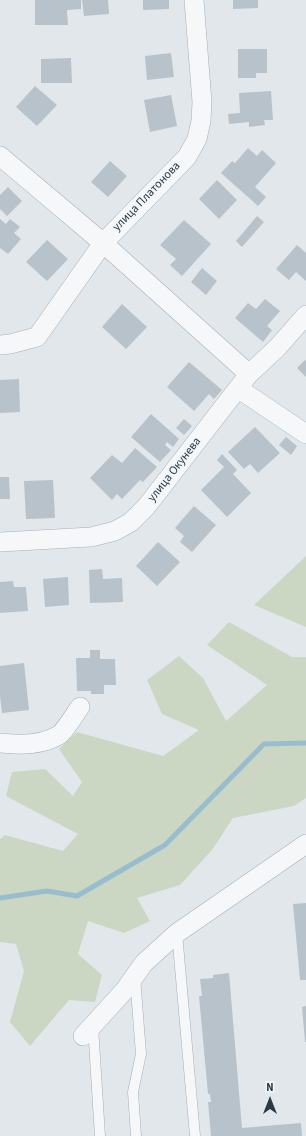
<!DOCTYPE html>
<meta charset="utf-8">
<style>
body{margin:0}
#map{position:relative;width:306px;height:1136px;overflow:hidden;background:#e2e7ec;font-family:"Source Sans 3",sans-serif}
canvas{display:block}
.north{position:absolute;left:250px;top:1080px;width:40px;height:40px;-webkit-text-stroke:3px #f2f6f9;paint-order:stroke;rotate:0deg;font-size:11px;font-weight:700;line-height:16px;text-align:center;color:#283846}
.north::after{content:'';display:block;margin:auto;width:14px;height:18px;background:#283846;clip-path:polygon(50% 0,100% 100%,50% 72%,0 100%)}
</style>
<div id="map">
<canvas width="306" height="1136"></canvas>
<div class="north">N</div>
</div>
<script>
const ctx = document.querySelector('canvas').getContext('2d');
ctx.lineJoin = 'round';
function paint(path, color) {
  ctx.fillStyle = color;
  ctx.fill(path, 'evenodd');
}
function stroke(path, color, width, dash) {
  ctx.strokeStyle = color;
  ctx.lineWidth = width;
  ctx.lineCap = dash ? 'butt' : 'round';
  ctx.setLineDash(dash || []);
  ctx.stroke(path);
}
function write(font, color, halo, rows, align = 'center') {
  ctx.font = font + ' "Source Sans 3",sans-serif';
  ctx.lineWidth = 3.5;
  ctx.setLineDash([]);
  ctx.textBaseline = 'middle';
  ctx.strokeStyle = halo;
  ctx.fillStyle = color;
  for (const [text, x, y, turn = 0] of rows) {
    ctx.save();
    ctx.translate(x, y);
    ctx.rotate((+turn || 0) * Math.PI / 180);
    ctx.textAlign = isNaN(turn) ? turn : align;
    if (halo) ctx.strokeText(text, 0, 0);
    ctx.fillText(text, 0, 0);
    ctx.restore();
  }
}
paint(new Path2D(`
 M306,556v71l-52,-22 51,-48z
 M229,622l63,35h14v141l-12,8 -61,12 -21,32 -32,35 -43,13 13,23 -26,12 -36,-12 -10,33 24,21 -7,27 -26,-2 -39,46 -20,-24 14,-51 -8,-27 -16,-2v-103l5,-4 58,16 15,-17 -72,-38 6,-24 33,-3 28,27 9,-14 -23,-33 18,-17 86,24 36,-26 -37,-16 -15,-34 32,-24 24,22 23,43 41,-36 -60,-40z`), '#cbd7c2');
stroke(new Path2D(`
 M0,898l47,-7 30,5 88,-51 99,-101 42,-1`), '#99bdcf', 5);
paint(new Path2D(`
 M35,0h46v9l-14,1 1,15h-33z
 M82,0h26l1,14 -25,2z
 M143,0h26v9l-26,1z
 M233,0h25v8l-25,1z
 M238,49h29v24h-11v5h-18z
 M171,53l3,24 -27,3 -2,-24z
 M71,58l1,25h-31v-24z
 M35,86l22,19 -20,21 -21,-19z
 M271,91l2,29h-9l1,5 -16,2v-5l-20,2 -1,-10 12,-1 -1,-20z
 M171,95l6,31 -27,6 -6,-32z
 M248,148l9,8 5,-6 14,13 -21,24 11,10 -8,9 -37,-33 11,-12 3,2z
 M110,161l17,15 -19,21 -17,-15z
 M217,180l20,20 -18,19 -20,-20z
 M8,187l14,14 -15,15 -7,-7v-14z
 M257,216l7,6 -22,25 -6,-6z
 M0,219l6,5 4,-5 10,8 -6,6 7,6 -13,15 -8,-6z
 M184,220l27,24 -29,32 -12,-11 6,-6 -16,-14z
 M47,240l21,19 -21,22 -21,-19z
 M297,245l9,8v28l-10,-9 -7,8 -13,-11z
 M202,268l15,13 -11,14 -15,-13z
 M265,299l15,12 -13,15 5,4 -9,12 -28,-24 13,-15 8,6z
 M122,304l25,23 -21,22 -24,-22z
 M305,360l1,1v16l-9,-9z
 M189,362l33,28 -8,9 -5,-5 -15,17 -27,-24z
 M19,379l1,33 -20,1v-33z
 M151,414l28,25 -6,8 -6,-5 -2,3 6,5 -11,12 -29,-25z
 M184,419l8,7 -8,9 -8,-7z
 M255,427l25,26 -22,20 -8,-9 -6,5 -16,-17z
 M286,437l11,9 -6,9 -12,-10z
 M135,448l22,19 -14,15 -3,-2 -18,19 -5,-5 -5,6 -22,-22 22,-23 10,8z
 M222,454l15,16 -4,4 18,19 -24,24 -26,-27 23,-23 -7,-7z
 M0,477h9l1,22h-10z
 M53,480l2,38 -29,1 -2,-38z
 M194,506l22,19 -24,27 -12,-10 4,-6 -9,-8z
 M158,542l22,20 -23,24 -21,-20z
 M102,569l1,10 19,-1 1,24 -33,1 -1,-33z
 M68,577l1,28 -24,2 -2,-28z
 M13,581l1,6h12l2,24 -28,2v-31z
 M90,650h10v9h15l1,26h-12v9h-13v-3h-14l-1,-33h14z
 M24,663l5,47 -27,3 -2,-17v-30z
 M306,903v77h-6l-7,-76z
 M229,973l13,155 59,-5 1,13h-91l-3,-34h3l-1,-8h-2l-9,-98h3l-2,-17 13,-1v-3z
 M306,1006v36h-1l-3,-35z`), '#b8c2ca');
const lane = new Path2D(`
 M177,933l18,203
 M135,977l6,77 -8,38 3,44
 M93,1026l7,110`);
const street = new Path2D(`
 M0,156l103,87 146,131
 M0,345l10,-1 27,-7 66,-94 84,-86 10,-18 4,-18 1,-19 -8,-102
 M239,389l67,45
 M0,542l91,-5 24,-6 16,-9 15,-15 103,-133 28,-26 29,-33
 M0,743c18,2 43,2 59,-8 5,-3 16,-21 21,-28
 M83,1036l41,-45 20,-28 33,-30 129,-89`);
stroke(lane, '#a6afb7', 11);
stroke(street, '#a6afb7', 20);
stroke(lane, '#f5f7f9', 10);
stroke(street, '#f5f7f9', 19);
write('12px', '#283846', '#f2f6f9', [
 ["улица Платонова",147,197,-46],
 ["улица Окунева",175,470,-52]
]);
</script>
